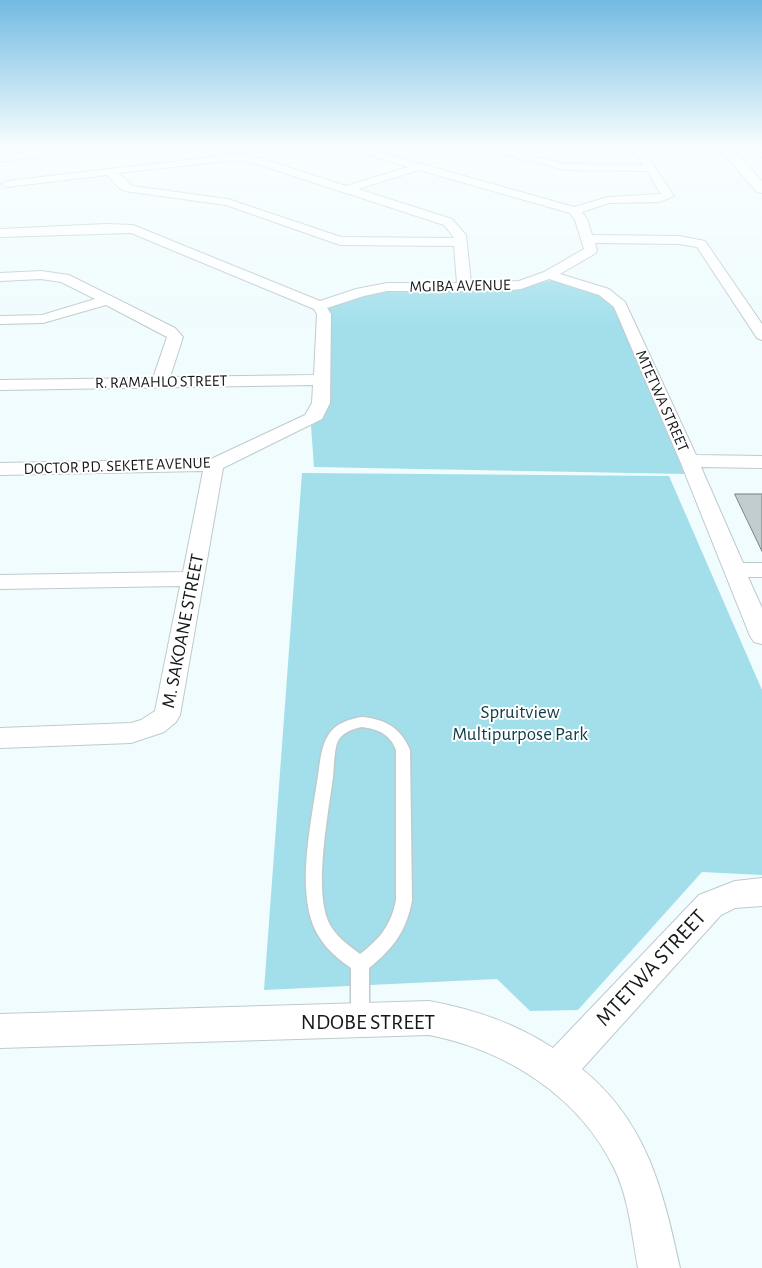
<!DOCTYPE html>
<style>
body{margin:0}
canvas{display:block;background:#f0fcfe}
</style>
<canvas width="762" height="1268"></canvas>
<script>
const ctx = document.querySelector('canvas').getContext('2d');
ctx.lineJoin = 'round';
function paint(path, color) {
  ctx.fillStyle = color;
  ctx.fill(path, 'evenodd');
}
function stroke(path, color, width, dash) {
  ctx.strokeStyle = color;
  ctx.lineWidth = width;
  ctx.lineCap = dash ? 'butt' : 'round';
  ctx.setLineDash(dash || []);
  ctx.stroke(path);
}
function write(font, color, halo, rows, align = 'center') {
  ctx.font = font + ' "Alegreya Sans",sans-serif';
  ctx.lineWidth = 4;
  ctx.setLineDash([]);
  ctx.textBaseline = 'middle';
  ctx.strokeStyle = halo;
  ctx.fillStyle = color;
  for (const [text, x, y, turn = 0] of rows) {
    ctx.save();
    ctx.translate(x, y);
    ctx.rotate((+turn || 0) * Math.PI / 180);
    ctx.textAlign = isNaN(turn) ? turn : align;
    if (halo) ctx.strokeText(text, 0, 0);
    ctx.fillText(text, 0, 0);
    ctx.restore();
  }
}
paint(new Path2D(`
 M551,280l52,15 8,6 74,173 -371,-7 -3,-41 13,-9 4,-19 1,-90 40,-15 16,-3h130z
 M302,473l367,3 93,214v185l-60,-3 -124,138 -48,1 -33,-32 -233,11z`), '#a2dfeb');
const building = new Path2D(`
 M735,494h27v57z`);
paint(building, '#c2cdcf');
stroke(building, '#757f82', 1);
const lane = new Path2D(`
 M362,717c23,2 39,11 48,33l2,150c-5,30 -19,49 -43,68v52l-3,6 -6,3 -6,-3 -3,-6v-52c-18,-12 -34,-28 -40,-49 -12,-41 0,-96 6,-137 3,-16 3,-35 12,-48 7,-11 21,-15 33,-17zM362,727c16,2 28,7 34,23v150c-5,25 -16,39 -36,54 -12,-9 -26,-19 -32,-33 -14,-34 0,-106 5,-144 1,-10 1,-24 4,-34 4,-10 15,-14 25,-16z`);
const street = new Path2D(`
 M53,148h29l-5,3 -77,11v-6z
 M348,148h17l209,59 34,-10 53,-3 -14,-23 -82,-1 -86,-22h19l67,16 78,1 -11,-17h10l32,48 -15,6 -50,1 -27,9 5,7 5,16 87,1 26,5 57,83v16l-5,-2 -60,-91 -18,-3 -84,-1 2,7 -1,3 -36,21 49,15 16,13 71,153 66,1v12l-61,-1 42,96h19v14h-14l14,31v36l-8,-2 -4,-6 -70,-175 -66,-154 -15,-12 -50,-16 -28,10 -20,2h-114l-23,5 -37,12 4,6 -1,89 -8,16 -99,49 -43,247 -4,7 -12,10 -33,11 -131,5v-20l131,-5 10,-3 14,-9 25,-125 -180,3v-14l183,-3 20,-101 -203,4v-12l211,-4 94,-44 7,-12 1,-18 -313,5v-10l153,-2 14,-41 -61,-32 -63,18 -43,1v-8l42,-1 53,-16 -34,-17 -20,-3 -41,2v-8l41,-2 28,4 106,53 8,9 -13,40 144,-2 3,-61 -3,-5 -183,-76 -131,4v-8l106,-5 27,1 187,76 36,-12 31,-6h70l-3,-37 -114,-1 -114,-40 -101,-14 -6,-3 -12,-13 -100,12 -5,-3 5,-3 230,-27 23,4 86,28 62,-19zM237,160l17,3 190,62 10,13 -113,-1 -113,-38 -96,-13 -14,-13zM419,170l151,43 5,7 9,29 -40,23 -25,9 -48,2 -5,-48 -14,-16 -94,-30z
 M762,878v28l-27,2 -14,7 -139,154c65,53 81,121 98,199h-42c-6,-32 -9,-70 -24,-100 -35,-72 -108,-118 -185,-133l-429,13v-34l429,-13c44,8 86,22 124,47l146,-153 36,-14z`);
const highway = new Path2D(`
 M718,148h13l31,33v12l-5,-1z
 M751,148h11v9z`);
stroke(lane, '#bfcacd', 3);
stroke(street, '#bfcacd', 2);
stroke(highway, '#bfcacd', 2);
paint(lane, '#fff');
paint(street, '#fff');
paint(highway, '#fff');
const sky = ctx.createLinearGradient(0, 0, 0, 326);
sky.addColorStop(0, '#72bae2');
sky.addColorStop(0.45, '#f8feff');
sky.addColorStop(1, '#f8feff00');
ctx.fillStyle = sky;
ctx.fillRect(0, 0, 762, 326);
write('16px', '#15191a', '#fff', [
 ["MGIBA AVENUE",460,286,-1],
 ["R. RAMAHLO STREET",161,382,-1],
 ["MTETWA STREET",662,401,66],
 ["DOCTOR P.D. SEKETE AVENUE",117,466,-2]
]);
write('19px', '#15191a', '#fff', [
 ["M. SAKOANE STREET",183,631,-79]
]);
write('19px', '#0f3d46', '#fff', [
 ["Spruitview",520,712],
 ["Multipurpose Park",520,734]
]);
write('22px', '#15191a', '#fff', [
 ["MTETWA STREET",651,968,-47],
 ["NDOBE STREET",368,1022]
]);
</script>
